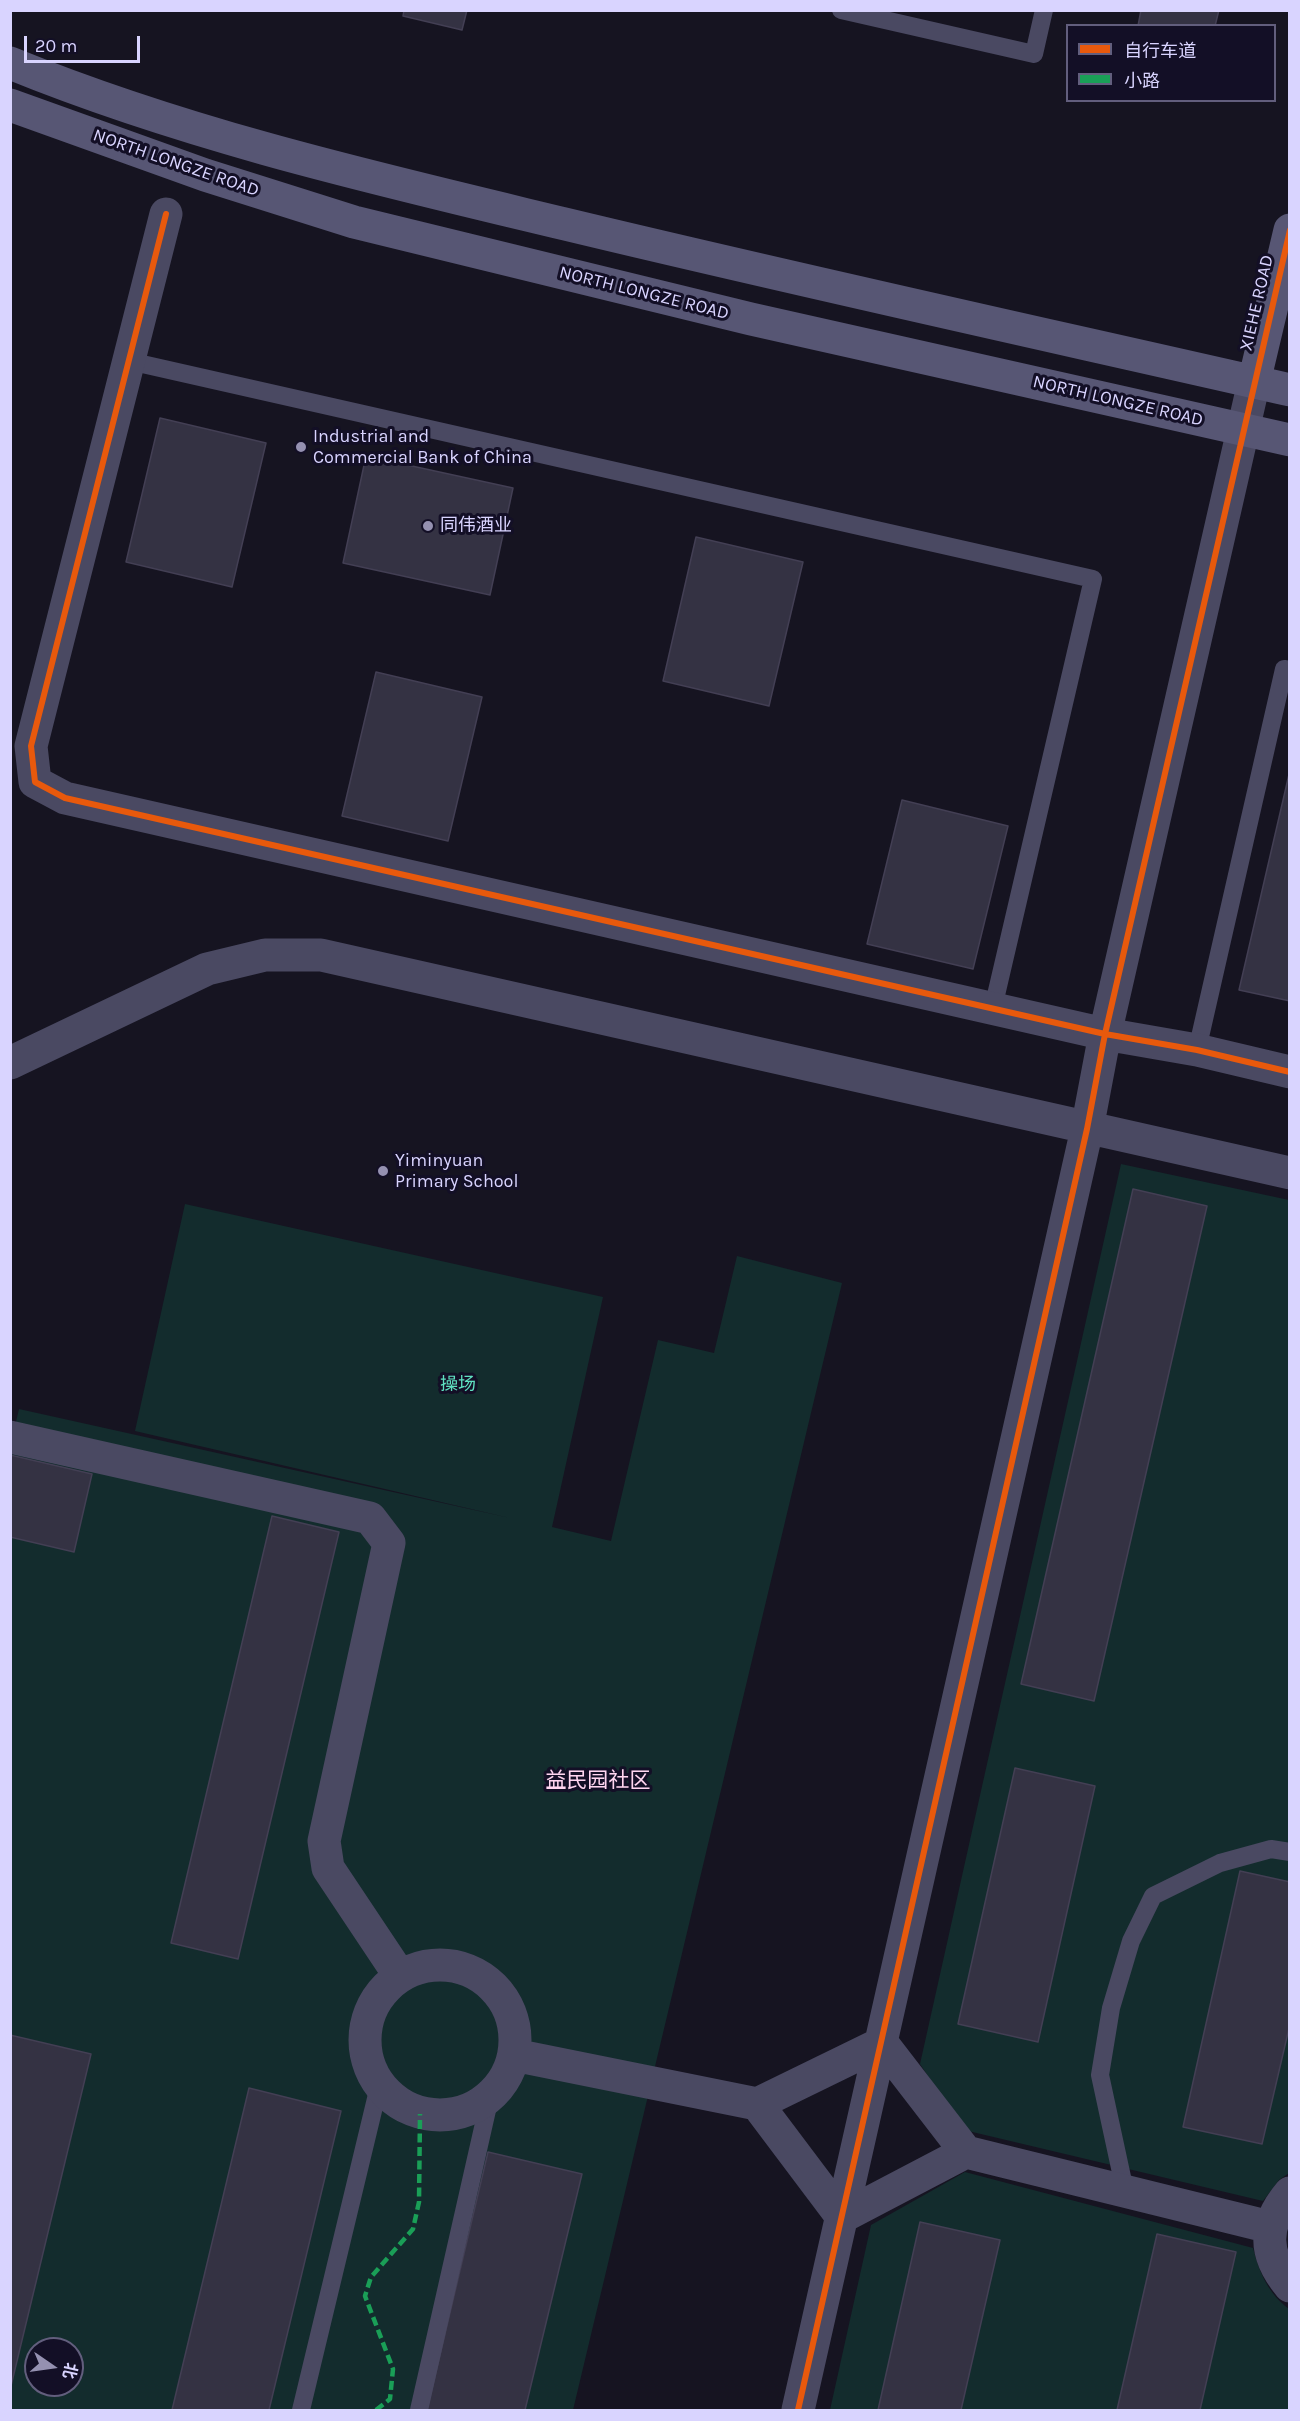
<!DOCTYPE html>
<meta charset="utf-8">
<style>
body{margin:0}
#map{position:relative;width:1300px;height:2421px;overflow:hidden;background:#161421;font-family:Karla,"Noto Sans SC",sans-serif}
canvas{display:block}
.frame{position:absolute;inset:0;border:12px solid #d9d4ff;pointer-events:none}
.legend{position:absolute;left:1066px;top:24px;width:210px;height:78px;box-sizing:border-box;background:#130f26;border:2px solid #625e7d;margin:0;padding:8px 10px;list-style:none;font-size:18px;color:#d9d4ff}
.legend li{display:flex;align-items:center;gap:12px;height:30px}
.legend b{width:30px;border:2px solid #625e7d}
.north{position:absolute;left:24px;top:2337px;width:60px;height:60px;box-sizing:border-box;background:#130f26;border:2px solid #625e7d;border-radius:50%;rotate:103deg;font-size:16px;font-weight:700;line-height:24px;text-align:center;color:#d9d4ff}
.north::after{content:'';display:block;margin:auto;width:21px;height:27px;background:#9591b1;clip-path:polygon(50% 0,100% 100%,50% 72%,0 100%)}
.scale{position:absolute;left:24px;top:36px;width:116px;height:27px;box-sizing:border-box;border:3px solid #d9d4ff;border-top:0;padding-left:8px;font-size:18px;line-height:21px;white-space:nowrap;color:#d9d4ff;-webkit-text-stroke:4px #130f26;paint-order:stroke}
</style>
<div id="map">
<canvas width="1300" height="2421"></canvas>
<div class="frame"></div>
<ul class="legend">
<li><b style="height:8px;background:#e8590c"></b>自行车道</li>
<li><b style="height:8px;background:#1a9f57"></b>小路</li>
</ul>
<div class="north">北</div>
<div class="scale">20 m</div>
</div>
<script>
const ctx = document.querySelector('canvas').getContext('2d');
ctx.lineJoin = 'round';
function paint(path, color) {
  ctx.fillStyle = color;
  ctx.fill(path, 'evenodd');
}
function stroke(path, color, width, dash) {
  ctx.strokeStyle = color;
  ctx.lineWidth = width;
  ctx.lineCap = dash ? 'butt' : 'round';
  ctx.setLineDash(dash || []);
  ctx.stroke(path);
}
function write(font, color, halo, rows, align = 'center') {
  ctx.font = font + ' Karla,"Noto Sans SC",sans-serif';
  ctx.lineWidth = 6;
  ctx.setLineDash([]);
  ctx.textBaseline = 'middle';
  ctx.strokeStyle = halo;
  ctx.fillStyle = color;
  for (const [text, x, y, turn = 0] of rows) {
    ctx.save();
    ctx.translate(x, y);
    ctx.rotate((+turn || 0) * Math.PI / 180);
    ctx.textAlign = isNaN(turn) ? turn : align;
    if (halo) ctx.strokeText(text, 0, 0);
    ctx.fillText(text, 0, 0);
    ctx.restore();
  }
}
paint(new Path2D(`
 M1121,1164l168,36v973l-10,7 -16,21 -299,-71 -44,-66z
 M185,1204l418,93 -51,230 59,14 47,-201 56,13 23,-97 105,27 -269,1127h-562l-1,-963 9,-38 491,109 -375,-87zM36,2349h36v36h-36z
 M965,2172l288,76c7,26 15,45 36,61v101h-459l41,-185z`), '#132c2d');
const building = new Path2D(`
 M404,10h63l-5,20 -59,-14z
 M1141,10h78l-4,16h-77z
 M160,418l106,25 -34,144 -106,-25z
 M366,456l147,32 -23,107 -147,-32z
 M696,537l107,25 -34,144 -106,-25z
 M376,672l106,25 -34,144 -106,-25z
 M1290,770v231l-51,-11z
 M902,800l106,26 -35,143 -106,-25z
 M1133,1189l74,17 -113,495 -73,-17z
 M10,1455l82,19 -18,78 -64,-15z
 M272,1516l67,16 -101,427 -67,-16z
 M1015,1768l80,18 -57,256 -80,-18z
 M1240,1871l50,11v142l-28,120 -79,-17z
 M10,2035l81,19 -81,336z
 M249,2088l92,23 -72,299h-97z
 M488,2152l94,22 -57,236h-98z
 M920,2222l80,18 -39,170h-83z
 M1157,2234l79,18 -36,158h-83z`);
paint(building, '#343243');
stroke(building, '#433f54', 1.5);
stroke(new Path2D(`
 M841,10l193,44 10,-44
 M129,361l964,218 -100,429
 M1197,1050l87,-381 6,1
 M1125,2191l-25,-116 11,-67 20,-67 22,-45 67,-33 51,-14 19,3
 M301,2410l78,-324
 M419,2410l71,-313`), '#4a4962', 18);
stroke(new Path2D(`
 M166,214l-135,532 4,36 30,16 1040,236 92,16 93,22
 M10,1063l197,-94 58,-14h56l969,218
 M10,1437l360,81 19,25 -65,298 4,27 72,108
 M365 2040a75 75 0 1 1 150 0a75 75 0 1 1-150 0Z
 M514,2055l243,49 125,-61 84,109 304,75
 M757,2104l85,113 124,-65
 M1290,2193c-27,32 -27,61 0,93
 M798,2410l289,-1281 18,-95 149,-652`), '#4a4962', 33);
stroke(new Path2D(`
 M10,63c179,73 368,116 555,161 241,58 483,111 725,166
 M10,105l195,70 149,47 397,97 539,121
 M1254,382l36,-152`), '#575674', 33);
stroke(new Path2D(`
 M376,2410l14,-11 3,-30 -28,-73 6,-19 42,-48 6,-27 1,-88`), '#1a9f57', 4.5, [9, 4.5]);
stroke(new Path2D(`
 M166,214l-135,532 4,36 30,16 1040,236 92,16 93,22
 M798,2410l289,-1281 18,-95 185,-804`), '#e8590c', 6);
for (const [x, y, r, color] of [
 [301,447,6,"#9591b1"],
 [428,526,6,"#9591b1"],
 [383,1171,6,"#9591b1"]
]) {
  const dot = new Path2D();
  dot.arc(x, y, r, 0, 2 * Math.PI);
  ctx.fillStyle = color;
  ctx.fill(dot);
  stroke(dot, '#130f26', 2);
}
write('18px', '#d9d4ff', '#130f26', [
 ["NORTH LONGZE ROAD",176,163,19],
 ["NORTH LONGZE ROAD",644,293,14],
 ["XIEHE ROAD",1257,303,-77],
 ["NORTH LONGZE ROAD",1118,401,13]
]);
write('18px', '#d9d4ff', '#130f26', [
 ["Industrial and",313,437],
 ["Commercial Bank of China",313,458],
 ["同伟酒业",440,526],
 ["Yiminyuan",395,1161],
 ["Primary School",395,1182]
], 'left');
write('18px', '#5fe0c0', '#130f26', [
 ["操场",458,1385]
]);
write('21px', '#ffd6f0', '#130f26', [
 ["益民园社区",598,1781]
]);
</script>
